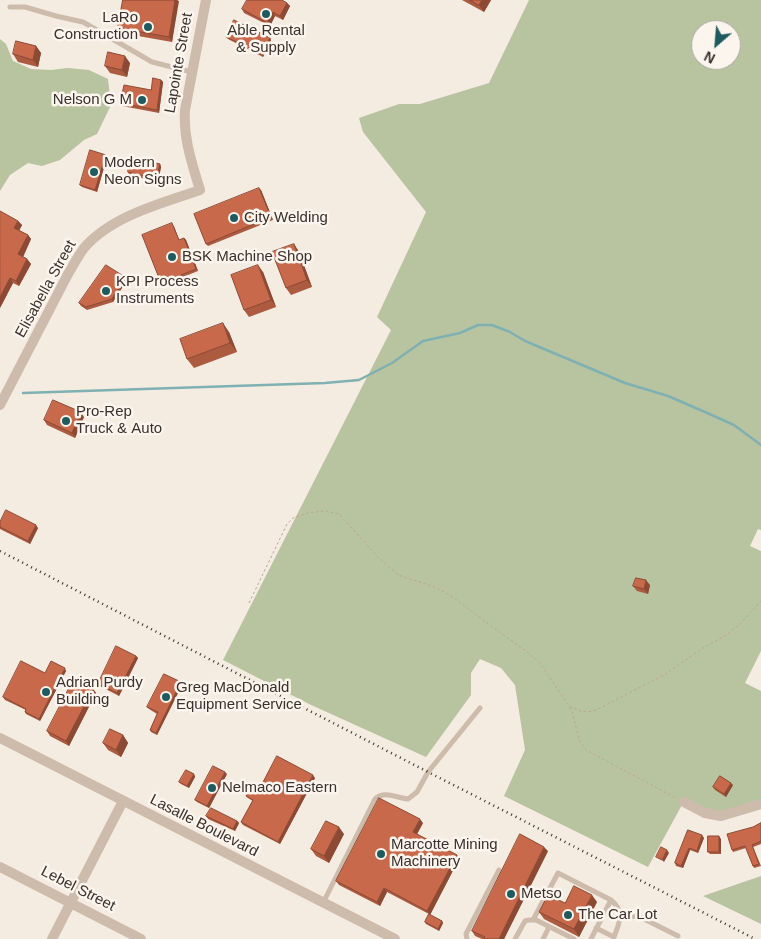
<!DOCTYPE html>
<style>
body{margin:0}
#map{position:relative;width:761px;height:939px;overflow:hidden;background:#f4ebe1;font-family:Arial,sans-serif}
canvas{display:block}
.north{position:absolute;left:691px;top:20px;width:50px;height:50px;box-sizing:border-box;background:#fbf5ee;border:1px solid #aea6a0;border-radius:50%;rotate:207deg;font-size:14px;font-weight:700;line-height:20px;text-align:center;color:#3b302b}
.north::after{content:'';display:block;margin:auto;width:18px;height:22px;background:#1f5a5e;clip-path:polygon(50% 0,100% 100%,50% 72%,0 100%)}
</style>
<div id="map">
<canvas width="761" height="939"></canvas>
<div class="north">N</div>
</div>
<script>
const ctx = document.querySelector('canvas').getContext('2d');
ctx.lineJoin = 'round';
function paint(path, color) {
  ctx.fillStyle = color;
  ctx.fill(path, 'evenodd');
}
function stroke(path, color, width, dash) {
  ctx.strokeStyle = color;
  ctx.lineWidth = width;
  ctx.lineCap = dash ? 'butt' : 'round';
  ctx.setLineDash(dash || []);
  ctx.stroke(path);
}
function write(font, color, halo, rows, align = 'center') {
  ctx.font = font + ' Arial,sans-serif';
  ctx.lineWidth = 5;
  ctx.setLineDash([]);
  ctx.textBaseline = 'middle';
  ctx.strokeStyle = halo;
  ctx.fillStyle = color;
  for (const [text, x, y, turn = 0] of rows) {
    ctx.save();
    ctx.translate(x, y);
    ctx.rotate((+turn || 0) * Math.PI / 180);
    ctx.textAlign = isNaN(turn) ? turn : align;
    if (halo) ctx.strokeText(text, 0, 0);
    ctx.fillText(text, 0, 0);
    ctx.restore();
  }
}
paint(new Path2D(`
 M529,0h232v530l-3,-1 -8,17 11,5v100l-16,32 16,8v111l-32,13 -46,-12 -35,64 -144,-71 21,-46 -10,-65 -14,-17 -21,-9 -9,14v22l-45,62 -117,-53 -86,-44 168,-330 -14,-13 49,-105 -63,-80 -4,-14 40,-14h21l69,-21zM701,30h30v30h-30z
 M0,39l6,5 7,17 18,8 20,1 17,-2 21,2 19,9 3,26 -14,29 -13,6 -24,20 -18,6 -14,-3 -18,12 -10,16z
 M761,876v48l-58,-28z`), '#b8c4a0');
stroke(new Path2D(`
 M23,393l302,-10 34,-3 33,-17 31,-22 37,-8 18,-8h14l18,7 15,9 100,42 43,13 37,16 29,13 27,20`), '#7fb0b2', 2.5);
stroke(new Path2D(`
 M249,603l38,-79 6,-6 15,-5 15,-2 16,3 40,44 19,17 37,12 18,10 34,26 39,28 14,12 29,43 4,8 6,26 7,10 90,48
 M570,706c9,6 15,7 26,4l68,-35 39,-27 22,-12 15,-12 21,-23`), '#b9a596', 1, [2.5, 2.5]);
stroke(new Path2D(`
 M10,7h15l31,9 27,6 69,40 40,10
 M323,903l52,-104c9,-9 22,-1 33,0l9,-7 11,-20 52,-64
 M620,915l20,2 38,19
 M533,920l25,-47 53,27 -20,39
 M596,928l18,9c6,-16 11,-25 -3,-37
 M467,939l-1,-5 33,-64
 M515,939l10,-18 4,-1h7l38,19
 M543,939l6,-12`), '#cdbbac', 5);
stroke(new Path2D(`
 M0,405l68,-131c5,-8 10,-18 16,-26 27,-32 78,-45 116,-58 -8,-27 -17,-52 -15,-80l21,-110
 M0,738l395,201
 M684,802l21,11 16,3 40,-12
 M0,867l141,72
 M52,939l71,-138`), '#cdbbac', 10);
stroke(new Path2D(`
 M0,551l428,221 327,167`), '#3b302b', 2.5, [1, 4]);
paint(new Path2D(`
 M123,0h55l-6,42 -51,-9 -3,-5z
 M462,0h29l-7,12z
 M287,3l3,3 -7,14 -8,-4 -5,10 -26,-13 -2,-4z
 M226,37l44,1 1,2 -8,17 -35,-18z
 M36,46l5,7 -3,14 -20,-5 -5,-8z
 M130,63l-3,14 -17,-4 -5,-7z
 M161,80l2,2 -4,31 -37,-7 -2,-3 31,-13z
 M107,157l-10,35 -15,-5 -2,-2z
 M160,164l1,3 -3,15 -29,-7 -1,-3z
 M261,190l12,30 -65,26 -2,-2z
 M18,221l4,4 -3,5 9,5 3,4 -8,18 4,2 4,5 -12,22 -6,-3 -13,25z
 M174,226l5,14 5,-2 2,2 12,31 -35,14 -2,-2z
 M294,244l5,8 13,35 -21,8 -5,-7z
 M263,272l13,35 -27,10 -5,-7z
 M127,280l-14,22 -26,8 -6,-4 -2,-3z
 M229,332l8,20 -43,16 -7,-9z
 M84,417l-9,21 -28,-13 -3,-5z
 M0,522l38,6 -8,16 -30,-15z
 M650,585l-2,9 -11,-3 -4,-5z
 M136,656l2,2 -19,38 -19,-10 -2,-2z
 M66,671l-26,50 -14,-7 -1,-2 1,-2 -21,-10 -2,-3 42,-24z
 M182,685l-25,50 -6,-3 -1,-2 7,-16 -8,-5 -2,-2z
 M93,689l3,4 -27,53 -19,-10 -3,-5z
 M123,735l5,8 -7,14 -13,-7 -5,-7z
 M194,774l1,3 -6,11 -8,-4 -2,-2z
 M227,774l-18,34 -12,-6 -2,-2z
 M315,778l-35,66 -37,-19 -2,-3 12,-21 -5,-3 -2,-2 12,-5z
 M733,785l-7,12 -11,-7 -2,-3z
 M206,816l31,5 2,2 -4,8 -27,-12z
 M423,823l-6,11 40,21 2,4 -29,56 12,6 1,2 -4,8 -13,-7 -1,-2 4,-8 -42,-22 -7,14 -41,-21 -3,-4z
 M761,823v21l-8,3 8,19 -7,2 -1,-2 -7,-18 -13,4 -1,-2 21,-23z
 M688,830l16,8 -6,15 -8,-3 -7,18 -7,-2 -1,-3z
 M344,834l-15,29 -13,-7 -5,-7z
 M721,839v15h-11l-2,-2z
 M548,851l-44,88h-22l-7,-3 -3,-5z
 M597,902l-18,35 -35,-18 -5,-7 26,-9z`), '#ac5a40');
paint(new Path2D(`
 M175,0l4,1 -7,41 -3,-5z
 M482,0h9l-7,12 -5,-7z
 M287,3l3,3 -7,14 -3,-4z
 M273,12l2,4 -5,10 -3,-3z
 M270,38l1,2 -8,17 -1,-3z
 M36,46l5,7 -3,14 -5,-7z
 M125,56l5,7 -3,14 -5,-7z
 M161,80l2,2 -4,31 -2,-3z
 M106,155l1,2 -10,35 -2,-2z
 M160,164l1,3 -3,15 -2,-3z
 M259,188l2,2 12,30 -2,-3z
 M18,221l4,4 -4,8 -4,-5z
 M28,235l3,4 -9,20 -4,-5z
 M184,238l2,2 12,31 -2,-2z
 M294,244l5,8 13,35 -5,-7z
 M27,259l4,5 -12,22 -3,-5z
 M258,265l5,7 13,35 -5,-7z
 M125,277l2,3 -14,22 -1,-3z
 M10,278l3,5 -13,25v-11z
 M223,323l6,9 8,20 -7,-9z
 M81,412l3,5 -9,21 -3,-5z
 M36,525l2,3 -8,16 -2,-3z
 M646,580l4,5 -2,9 -4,-5z
 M136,656l2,2 -19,38 -2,-3z
 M65,668l1,3 -26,50 -1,-2z
 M181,682l1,3 -25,50 -1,-2z
 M93,689l3,4 -27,53 -3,-5z
 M123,735l5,8 -7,14 -5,-7z
 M225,772l2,2 -18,34 -2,-2z
 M194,774l1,3 -6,11 -2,-2z
 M313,775l2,3 -35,66 -2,-2z
 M731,783l2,2 -7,12 -2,-3z
 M420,819l3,4 -7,13 -3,-4z
 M237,821l2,2 -4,8 -2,-2z
 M339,827l5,7 -15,29 -5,-7z
 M702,835l2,3 -6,15 -1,-2z
 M719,836l2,3v15l-2,-2z
 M544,847l4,4 -44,88h-5z
 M689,848l1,2 -7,18 -2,-2z
 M667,850l2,3 -5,9 -2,-2z
 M457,855l2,4 -29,56 -3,-4z
 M384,888l3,4 -7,14 -3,-4z
 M592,895l5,7 -18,35 -5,-8z
 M442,921l1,2 -4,8 -1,-2z`), '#8c4a34');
const building = new Path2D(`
 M123,0h52l-6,37 -51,-9z
 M247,0h35l5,3 -7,13 -7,-4 -6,11 -25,-14z
 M470,0h12l-3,5z
 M234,20l36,18 -8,16 -36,-17z
 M16,41l20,5 -3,14 -20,-6z
 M108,52l17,4 -3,14 -17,-4z
 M153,78l8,2 -4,30 -37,-7 4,-18 27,5z
 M90,150l16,5 -11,35 -15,-5z
 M131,157l29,7 -4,15 -28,-7z
 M259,188l12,29 -65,27 -12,-30z
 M0,211l18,10 -4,7 14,7 -10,19 9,5 -11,22 -6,-3 -10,19z
 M172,223l7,17 5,-2 12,31 -35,14 -19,-48z
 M294,244l13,36 -21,8 -14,-36z
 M106,265l19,12 -13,22 -26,8 -7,-4z
 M258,265l13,35 -27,10 -13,-35z
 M223,323l7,20 -43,16 -7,-20z
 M53,400l28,12 -9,21 -28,-13z
 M6,510l30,15 -8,16 -28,-14v-5z
 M636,578l10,2 -2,9 -11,-3z
 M116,646l20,10 -19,37 -19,-9z
 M21,661l24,12 6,-12 14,7 -26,51 -14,-7 1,-3 -23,-12z
 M164,674l17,8 -25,51 -6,-3 8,-18 -11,-5z
 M74,679l19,10 -27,52 -19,-10z
 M110,729l13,6 -7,15 -13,-7z
 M277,756l36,19 -35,67 -37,-20 12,-22 -7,-4 4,-9 8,4z
 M213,766l12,6 -18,34 -12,-6z
 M186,770l8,4 -7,12 -8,-4z
 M720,776l11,7 -7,11 -11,-7z
 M379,798l41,21 -7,13 44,23 -30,56 -43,-23 -7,14 -41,-21z
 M211,808l26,13 -4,8 -27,-13z
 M326,821l13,6 -15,29 -13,-7z
 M761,823v18l-9,4 7,19 -6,2 -8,-20 -13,4 -5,-16 26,-7z
 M688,830l14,5 -5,16 -8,-3 -8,18 -6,-3z
 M520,834l24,13 -45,92h-15l1,-2 -13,-6z
 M708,836h11v16h-11z
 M661,847l6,3 -5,10 -6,-3z
 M574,886l18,9 -18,34 -35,-17 9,-17 17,8z
 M429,914l13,7 -4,8 -13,-7z`);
paint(building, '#c8694b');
stroke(building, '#8c4a34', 1);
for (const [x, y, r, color] of [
 [266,14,5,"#1f5a5e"],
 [148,27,5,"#1f5a5e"],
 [142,100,5,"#1f5a5e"],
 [94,172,5,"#1f5a5e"],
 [234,218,5,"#1f5a5e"],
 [172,257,5,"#1f5a5e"],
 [106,291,5,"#1f5a5e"],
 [66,421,5,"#1f5a5e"],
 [46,692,5,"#1f5a5e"],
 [166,697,5,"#1f5a5e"],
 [212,788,5,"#1f5a5e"],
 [381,854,5,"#1f5a5e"],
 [511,894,5,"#1f5a5e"],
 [568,915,5,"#1f5a5e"]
]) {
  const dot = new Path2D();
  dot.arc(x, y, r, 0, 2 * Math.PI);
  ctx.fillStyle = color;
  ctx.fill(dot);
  stroke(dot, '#fbf5ee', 2);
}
write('15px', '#3b302b', '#fbf5ee', [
 ["LaRo",138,18,"right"],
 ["Construction",138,35,"right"],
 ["Able Rental",266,31,"center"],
 ["& Supply",266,48,"center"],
 ["Nelson G M",132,100,"right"],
 ["Modern",104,163],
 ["Neon Signs",104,180],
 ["City Welding",244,218],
 ["BSK Machine Shop",182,257],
 ["KPI Process",116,282],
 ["Instruments",116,299],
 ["Pro-Rep",76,412],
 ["Truck & Auto",76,429],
 ["Adrian Purdy",56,683],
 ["Building",56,700],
 ["Greg MacDonald",176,688],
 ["Equipment Service",176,705],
 ["Nelmaco Eastern",222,788],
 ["Marcotte Mining",391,845],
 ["Machinery",391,862],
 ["Metso",521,894],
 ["The Car Lot",578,915]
], 'left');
write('15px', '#3b302b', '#fbf5ee', [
 ["Lapointe Street",179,63,-80],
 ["Elisabella Street",46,289,-61],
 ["Lasalle Boulevard",204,826,27],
 ["Lebel Street",78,889,27]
]);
</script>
